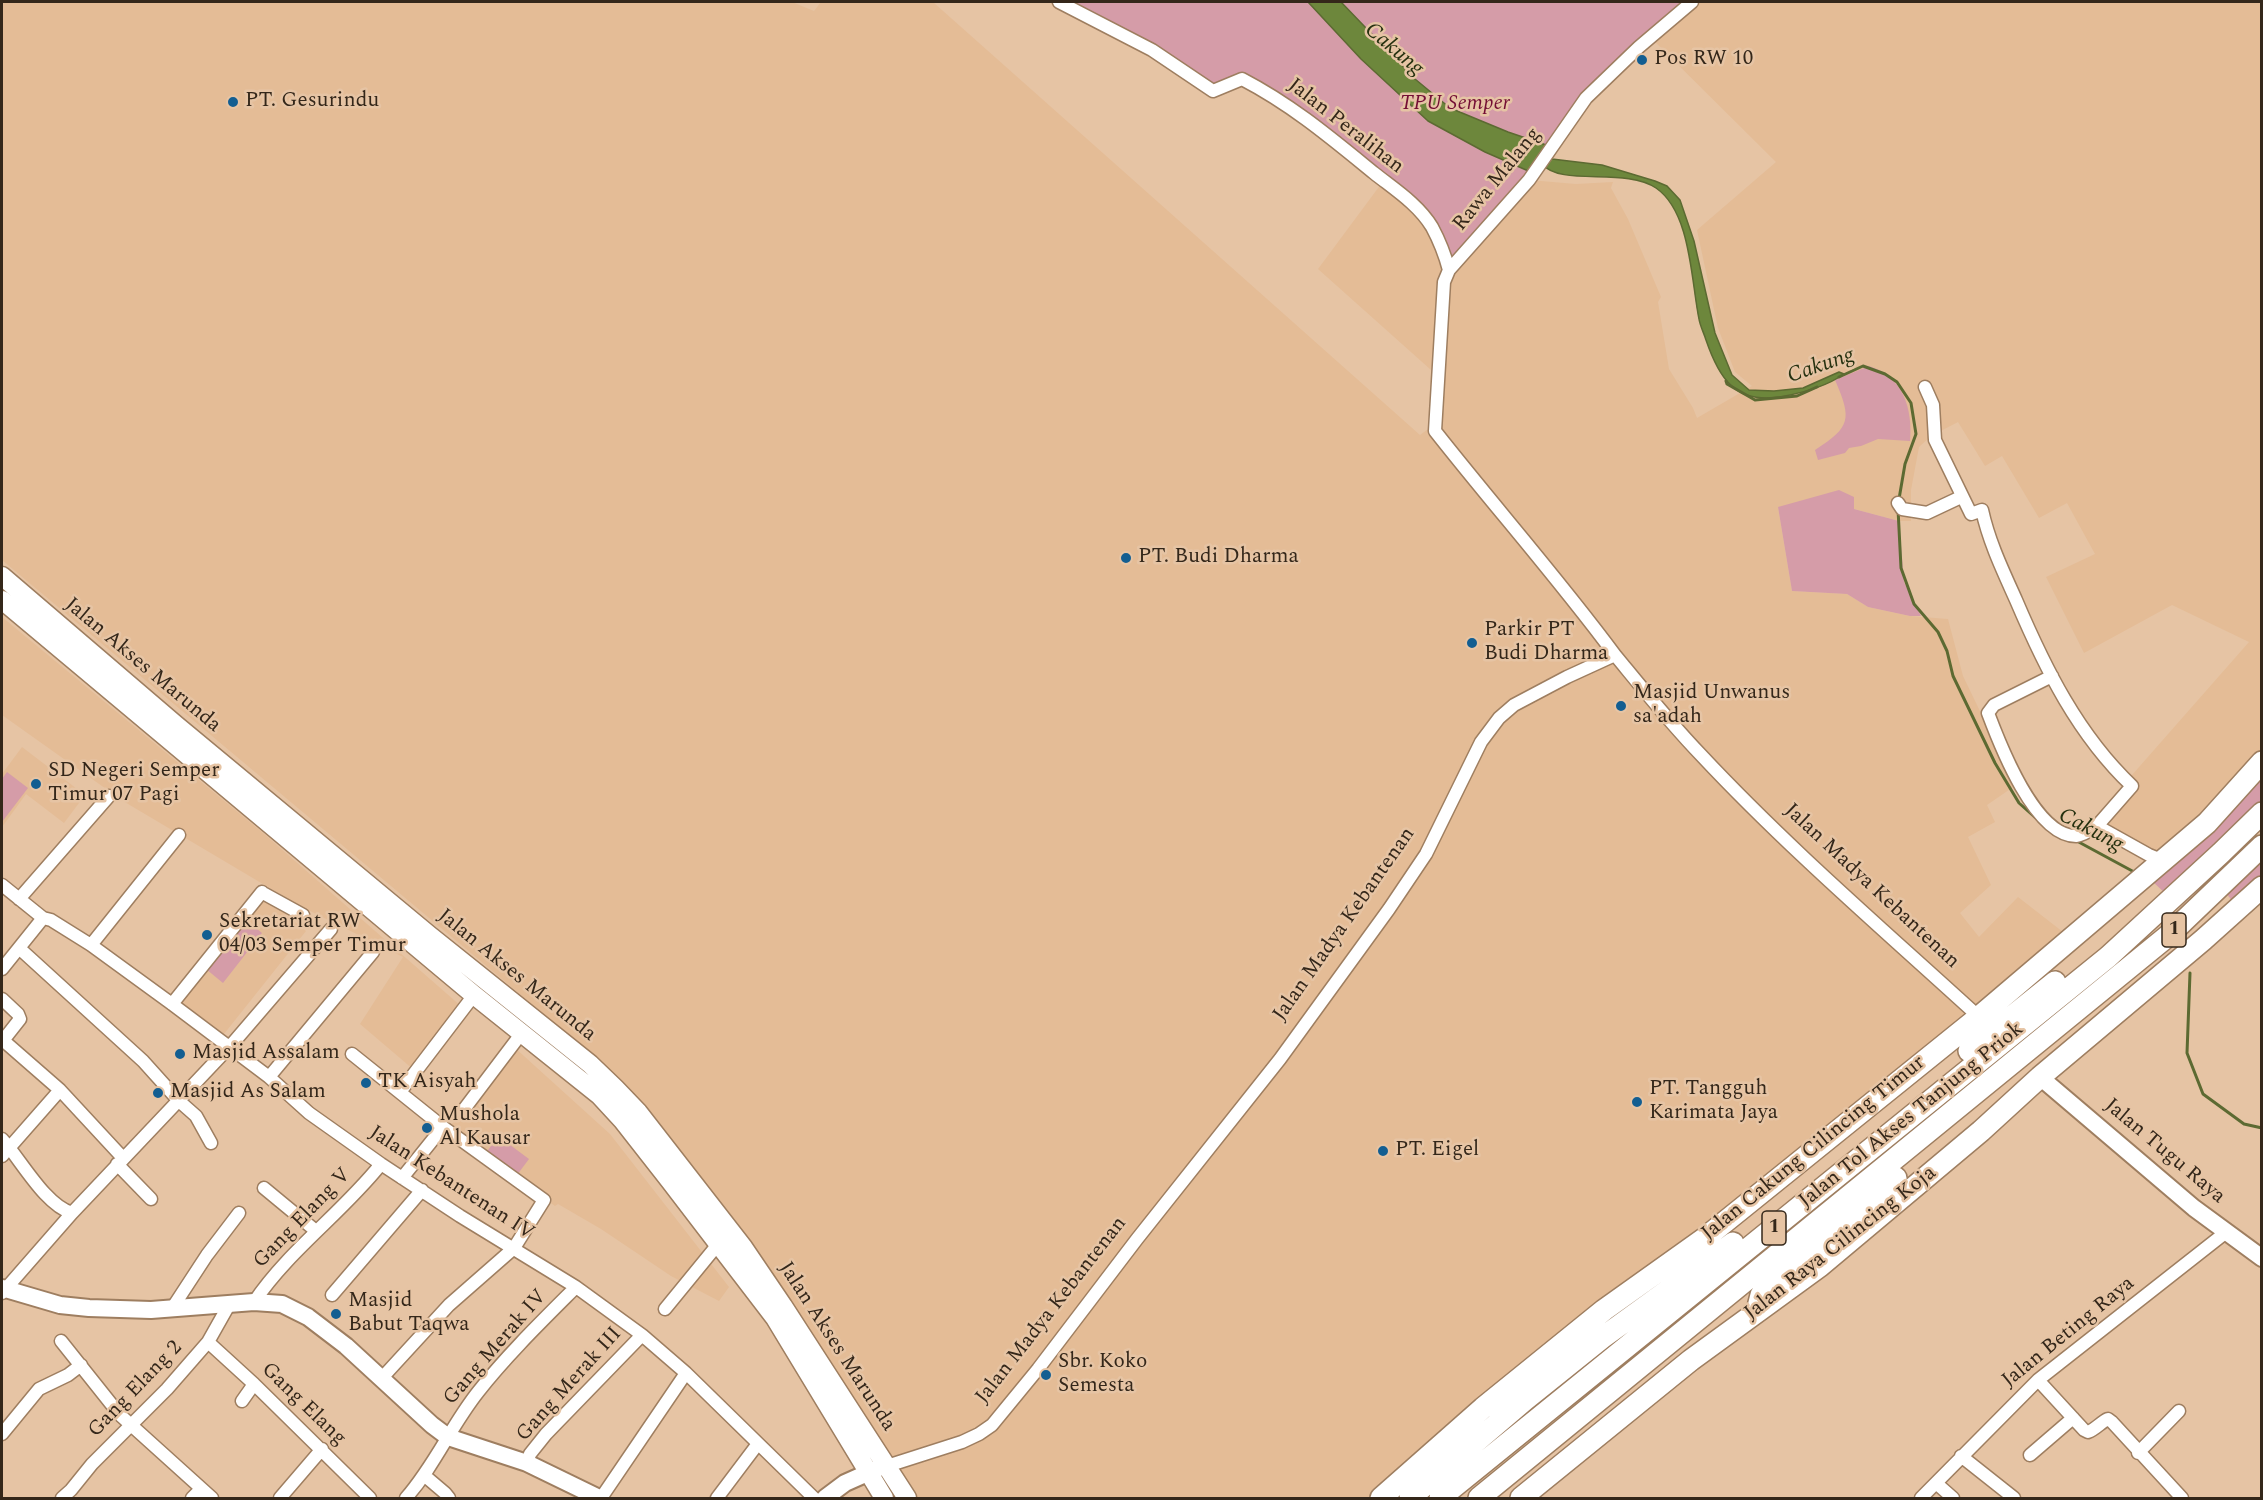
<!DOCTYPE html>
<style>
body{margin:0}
#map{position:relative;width:2263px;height:1500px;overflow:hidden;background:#e6c4a4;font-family:Spectral,serif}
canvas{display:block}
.frame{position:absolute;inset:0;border:3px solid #34271a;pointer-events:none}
</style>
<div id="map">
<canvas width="2263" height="1500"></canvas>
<div class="frame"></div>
</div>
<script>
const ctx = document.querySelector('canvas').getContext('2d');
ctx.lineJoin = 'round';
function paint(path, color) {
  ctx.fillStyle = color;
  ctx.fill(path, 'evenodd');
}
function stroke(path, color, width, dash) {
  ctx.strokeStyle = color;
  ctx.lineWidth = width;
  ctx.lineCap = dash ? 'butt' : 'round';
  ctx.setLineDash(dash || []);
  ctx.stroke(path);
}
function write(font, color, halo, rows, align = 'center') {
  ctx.font = font + ' Spectral,serif';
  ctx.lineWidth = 5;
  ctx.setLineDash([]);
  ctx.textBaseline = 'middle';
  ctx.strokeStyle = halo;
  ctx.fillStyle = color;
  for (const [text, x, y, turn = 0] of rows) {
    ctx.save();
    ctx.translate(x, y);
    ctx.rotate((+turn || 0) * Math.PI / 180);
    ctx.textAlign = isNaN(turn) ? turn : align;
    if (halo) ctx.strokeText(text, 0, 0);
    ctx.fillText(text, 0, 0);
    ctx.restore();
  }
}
paint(new Path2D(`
 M2,2h790l22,9 7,-9h112l487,433 15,-11 5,-46 -122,-109 66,-89h145l47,4 37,-2 -2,6 17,31 33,78 -3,5 11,67 24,39 4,10 55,-32 -17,-14 -17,-44 -21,-98 79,-68 -126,-125 42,-35h569v761l-97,98 -83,-28 168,-191 -77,-37 -88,48 -38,-76 49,-23 -28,-51 -28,15 -37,-62 -17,10 -27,-44 -27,14 -12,11 -8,43v31h-12l-45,-12 -76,-2 14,84 55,3 21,13 42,9 38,3 15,57 41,85 15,22 -32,22 8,17 -27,15 23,48 -31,28 19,24 39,-40 54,42 -694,559h-465l-150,-232 -132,-176 -42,-38 -587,-492z
 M2,617l261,216 199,174 -48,63 -54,-46 43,-67 -103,-51 -177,-105 -121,-86z
 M22,747l63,48 -21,28 -38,-29 -24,33v-53z
 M262,895l44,36 -86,108 -44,-36z
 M514,1047l96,87 119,153 -10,14 -48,-25 -70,-47 -43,-25 -3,2 -108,-76z`), '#e4bc96');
paint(new Path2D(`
 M1059,2h633l-106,96 -45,63 -92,109 -3,-13 -34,-54 -170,-124 -29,12z
 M1869,366c34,10 44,43 41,75l-32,-2 -17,7 -12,2 -4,5 -27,7 -3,-10c36,-23 37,-31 20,-70z
 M1839,490l15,7v12l45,12 5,61 17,34h-11l-42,-9 -21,-13 -55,-3 -14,-84z
 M2261,762v51l-94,82 -15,-14z
 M7,772l21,16 -26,34v-43z
 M2261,846v41l-23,21 -17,-21z
 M246,920l16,13 -39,50 -17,-14z
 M498,1136l31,23 -12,16 -31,-22z`), '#d59ca8');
const water = new Path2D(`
 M1308,2h33l74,77 35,29 58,24 44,15 -19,26 -48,-21 -57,-31 -67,-62z
 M1548,154l4,5 50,6 53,16 12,5 13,14 14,41 21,92 17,42 17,15 25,1 29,-3 36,-16 5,2c-18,13 -42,19 -64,23 -45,7 -61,-19 -74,-57 -2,-7 -6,-14 -7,-21 -8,-39 -8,-107 -43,-131 -31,-21 -95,-1 -114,-24z`);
paint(water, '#6d873c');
stroke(water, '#5c6a32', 1.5);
stroke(new Path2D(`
 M1839,377l24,-11 22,8 12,8 14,21 5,31 -11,30 -6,35
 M1726,381l1,3 28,16 42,-4 20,-9
 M1898,509l3,59 13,36 24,28 9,19 6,25 42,87 24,40 19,17
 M2075,840l61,33
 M2190,973l-3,80 16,41 41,30 18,4`), '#5c6a32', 3);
const street = new Path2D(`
 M1059,2l93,48 61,41 29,-12c50,26 89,59 132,94 20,16 44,31 58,54 7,13 13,28 17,43
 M1925,387l8,18 2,35 36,74 11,-4c7,32 21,61 34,90 29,68 62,135 116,186l-35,40
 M1898,503l4,6 25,4 34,-16
 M1615,655c-57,-77 -121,-149 -180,-224l9,-149 5,-12 80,-90 57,-82 53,-51 53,-45
 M2052,676l-58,29 -6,8c12,32 47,123 88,123 7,-1 15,-6 21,-10l52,29 15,6
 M2,885l41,33
 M263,893l40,22
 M19,899l90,-103
 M91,945l88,-110
 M19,948l124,113 36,40 17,15 15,27
 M2,969l41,-51 8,2 40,25 81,59 97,73 40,36 72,51 79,52 116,71 66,48 44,38 128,125
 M2,999l16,15 2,5 -15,19v4l55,48 63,68
 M172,1004l90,-112
 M352,1054l91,73 101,73 -30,48 -65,57 -68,74
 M269,1077l104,-125
 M400,1092l74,-97
 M465,1108l56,-74
 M2,1139c19,21 43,66 70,74
 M2,1156l58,-66
 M117,1164l34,35
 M402,1178l41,-51
 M264,1188l52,43
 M2,1293l70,-80 161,-170 98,-114
 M332,1295l90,-105
 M254,1302c35,-52 88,-89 127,-138
 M173,1307l34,-52 32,-42
 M665,1309l54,-66
 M61,1341l59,74 92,83
 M208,1342l46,42 116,114
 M2038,1380l46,50 4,2c8,-3 13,-10 20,-13l4,3 70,76
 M242,1401l12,-17
 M2,1434l37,-45 29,-14 13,-10
 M2138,1453l41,-42
 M2030,1455l43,-37
 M1961,1456l53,42
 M527,1463l3,-9 16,-20 96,-99
 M887,1466l75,-24 17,-8 13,-9 46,-56 99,-130 143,-180 109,-150 37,-55 55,-112 18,-24 15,-13 53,-28 48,-22c28,34 55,68 86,100 87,93 184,176 278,262
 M425,1476l20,17 4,5
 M1936,1483l17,15
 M62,1498l9,-8 21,-26 75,-75 41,-47 22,-39
 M192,1498l9,-9
 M280,1498l42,-49
 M406,1498c29,-33 45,-72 72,-106 28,-36 66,-73 98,-105
 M601,1498l85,-125
 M717,1498l40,-53
 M1921,1498l117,-118 187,-147`);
const secondary = new Path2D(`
 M2040,1077l154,131 68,50
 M2,1288l58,17 29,3 62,2 103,-8 28,2 26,13 38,29 86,79 16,12 79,26 72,35
 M825,1498l20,-15 36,-16`);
const primary = new Path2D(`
 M2,576l174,149 253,210 161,129 25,24 23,24 105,135 40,59 124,192
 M2,600l472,395 125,100 24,26 47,60 105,137 109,180`);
const highway = new Path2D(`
 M1969,1051l86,-69
 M1758,1307l3,-12 6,-9 129,-108
 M1381,1498l102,-90 121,-98 101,-72 274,-221 228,-194 55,-61
 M1410,1498l116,-99 76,-61 131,-95
 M1440,1498l668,-541 113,-104 41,-40
 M1479,1498l690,-563 93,-89
 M1521,1498l170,-138 129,-94 161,-135 59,-54 163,-137 59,-53`);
stroke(street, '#9e7e60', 15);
stroke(secondary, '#9e7e60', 20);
stroke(primary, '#9e7e60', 21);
stroke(highway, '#9e7e60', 24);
stroke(street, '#fff', 12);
stroke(secondary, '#fff', 16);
stroke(primary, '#fff', 18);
stroke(highway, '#fff', 21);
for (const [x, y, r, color] of [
 [1642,60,6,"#135e91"],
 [233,102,6,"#135e91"],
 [1126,558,6,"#135e91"],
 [1472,643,6,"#135e91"],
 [1621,706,6,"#135e91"],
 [36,784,6,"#135e91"],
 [207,935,6,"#135e91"],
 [180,1054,6,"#135e91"],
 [366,1083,6,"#135e91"],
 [158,1093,6,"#135e91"],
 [1637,1102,6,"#135e91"],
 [427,1128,6,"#135e91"],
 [1383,1151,6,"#135e91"],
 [336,1314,6,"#135e91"],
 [1046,1375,6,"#135e91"]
]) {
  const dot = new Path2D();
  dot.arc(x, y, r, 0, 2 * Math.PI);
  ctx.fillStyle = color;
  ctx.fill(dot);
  stroke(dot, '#e6c4a4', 2);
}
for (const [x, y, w] of [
 [2174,930,24],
 [1774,1228,24]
]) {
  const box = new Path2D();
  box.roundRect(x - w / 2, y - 17, w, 34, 4.5);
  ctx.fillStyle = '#e6c4a4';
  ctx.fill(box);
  stroke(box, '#34271a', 1.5);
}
write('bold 20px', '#34271a', null, [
 ["1",2174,930],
 ["1",1774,1228]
]);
write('21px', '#34271a', '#e6c4a4', [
 ["Pos RW 10",1654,60],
 ["PT. Gesurindu",245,102],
 ["PT. Budi Dharma",1138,558],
 ["Parkir PT",1484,631],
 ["Budi Dharma",1484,655],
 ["Masjid Unwanus",1633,694],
 ["sa'adah",1633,718],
 ["SD Negeri Semper",48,772],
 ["Timur 07 Pagi",48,796],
 ["Sekretariat RW",219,923],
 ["04/03 Semper Timur",219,947],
 ["Masjid Assalam",192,1054],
 ["TK Aisyah",378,1083],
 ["PT. Tangguh",1649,1090],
 ["Karimata Jaya",1649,1114],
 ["Masjid As Salam",170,1093],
 ["Mushola",439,1116],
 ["Al Kausar",439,1140],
 ["PT. Eigel",1395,1151],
 ["Masjid",348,1302],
 ["Babut Taqwa",348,1326],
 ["Sbr. Koko",1058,1363],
 ["Semesta",1058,1387]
], 'left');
write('italic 21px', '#740e35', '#e6c4a4', [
 ["TPU Semper",1455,105]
]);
write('21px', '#34271a', '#e6c4a4', [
 ["Jalan Peralihan",1345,127,38],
 ["Rawa Malang",1498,180,-51],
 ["Jalan Akses Marunda",142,666,40],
 ["Jalan Madya Kebantenan",1871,887,43],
 ["Jalan Madya Kebantenan",1345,925,-55],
 ["Jalan Akses Marunda",516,976,39],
 ["Jalan Tol Akses Tanjung Priok",1912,1116,-39],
 ["Jalan Cakung Cilincing Timur",1814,1149,-39],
 ["Jalan Tugu Raya",2164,1152,40],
 ["Jalan Kebantenan IV",451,1184,33],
 ["Gang Elang V",303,1219,-46],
 ["Jalan Raya Cilincing Koja",1841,1244,-38],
 ["Jalan Madya Kebantenan",1052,1311,-52],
 ["Jalan Beting Raya",2069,1333,-39],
 ["Jalan Akses Marunda",836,1347,57],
 ["Gang Merak IV",496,1348,-49],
 ["Gang Merak III",570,1385,-48],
 ["Gang Elang 2",136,1390,-46],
 ["Gang Elang",303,1405,44]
]);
write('italic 22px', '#263110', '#e6c4a4', [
 ["Cakung",1393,50,40],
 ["Cakung",1821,367,-19],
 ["Cakung",2090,831,28]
]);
</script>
